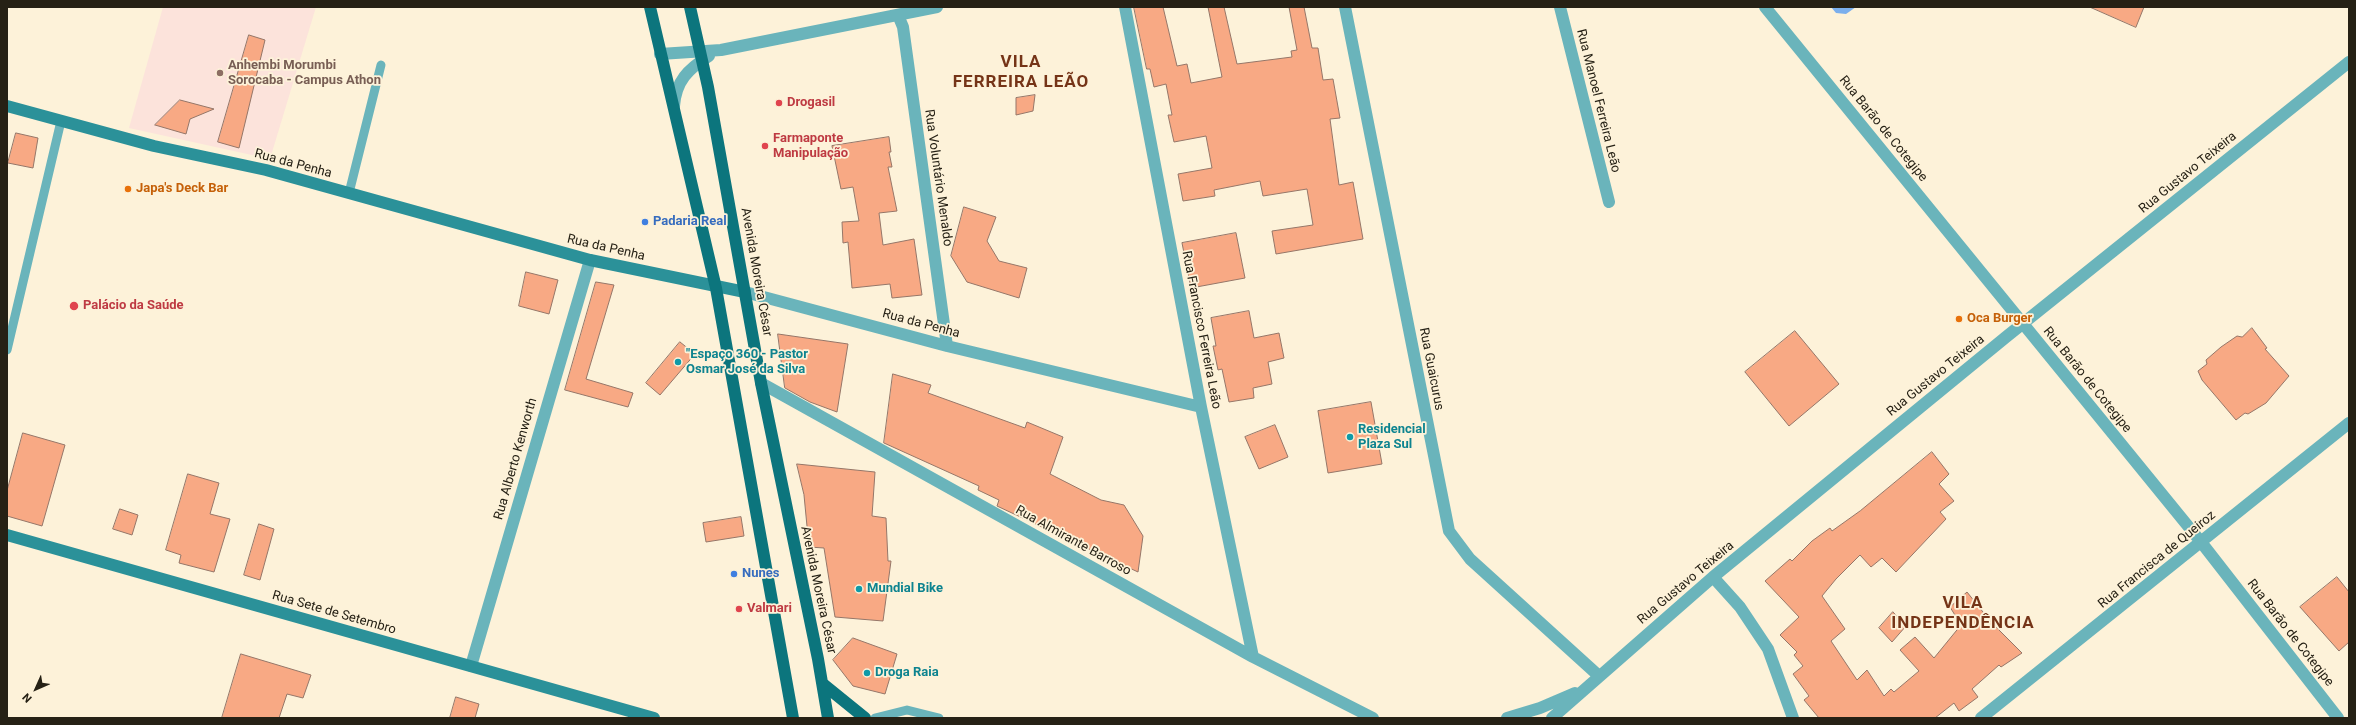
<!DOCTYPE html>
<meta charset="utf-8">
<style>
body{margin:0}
#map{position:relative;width:2356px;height:725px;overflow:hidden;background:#fdf2d9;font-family:Roboto,sans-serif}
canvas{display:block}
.frame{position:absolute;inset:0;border:8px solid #262115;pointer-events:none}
.north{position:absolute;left:16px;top:669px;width:40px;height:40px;-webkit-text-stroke:3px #fdf2d9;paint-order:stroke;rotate:225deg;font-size:11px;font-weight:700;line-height:16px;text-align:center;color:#262115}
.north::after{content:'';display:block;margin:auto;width:14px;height:18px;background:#262115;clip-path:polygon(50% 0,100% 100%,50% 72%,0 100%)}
</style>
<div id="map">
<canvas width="2356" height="725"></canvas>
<div class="frame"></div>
<div class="north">N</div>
</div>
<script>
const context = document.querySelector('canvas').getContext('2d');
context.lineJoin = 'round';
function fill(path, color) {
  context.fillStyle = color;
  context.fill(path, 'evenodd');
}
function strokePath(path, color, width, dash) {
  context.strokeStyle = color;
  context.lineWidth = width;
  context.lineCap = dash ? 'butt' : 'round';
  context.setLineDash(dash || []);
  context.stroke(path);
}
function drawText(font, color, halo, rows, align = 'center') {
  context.font = font + ' Roboto,sans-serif';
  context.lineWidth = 3.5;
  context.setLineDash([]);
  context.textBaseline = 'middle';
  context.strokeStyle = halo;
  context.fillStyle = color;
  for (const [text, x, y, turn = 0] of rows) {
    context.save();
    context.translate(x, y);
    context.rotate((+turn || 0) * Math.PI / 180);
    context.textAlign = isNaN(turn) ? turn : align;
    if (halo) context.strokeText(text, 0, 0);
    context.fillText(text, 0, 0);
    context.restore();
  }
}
const education = new Path2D(`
 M163,7H316L270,159L129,128Z`);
const water = new Path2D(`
 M1831,7H1856L1846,14L1836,13Z`);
const building = new Path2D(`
 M1134,7H1163L1177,66L1187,64L1191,83L1222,77L1208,7H1224L1237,64L1292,57L1291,51L1297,50L1289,7H1304L1312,48H1318L1323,80L1333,79L1340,118L1330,119L1339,185L1353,182L1363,239L1276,254L1272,231L1313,225L1307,189L1263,196L1260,181L1214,190L1215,196L1183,201L1178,174L1212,168L1206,136L1174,142L1168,115H1172L1166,84L1154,87L1150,69H1147Z
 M2090,7H2144L2136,27Z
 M249,35L265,40L239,148L218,142Z
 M1035,95L1033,111L1016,115V98Z
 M180,100L214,109L190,119L186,134L155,125Z
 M16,133L38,138L33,168L8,163Z
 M889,137L891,152H889L892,167H888L897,211L879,213L883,245L914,239L922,295L892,298L890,284L852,288L848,242L843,243L842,222L859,221L853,187L841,189L832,146Z
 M964,207L996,217L987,241L999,261L1027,268L1019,298L967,282L951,256Z
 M1236,233L1245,278L1191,288L1182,243Z
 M526,272L558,280L549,314L519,306Z
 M596,282L614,285L586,379L633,393L628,407L565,390Z
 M1249,311L1254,338L1279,333L1284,358L1268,362L1272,384L1253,388L1254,398L1229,402L1222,369L1218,370L1213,346H1216L1211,318Z
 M2252,328L2267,348L2265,349L2289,376L2266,403L2248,414L2245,413L2236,420L2202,380L2198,371L2207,364L2206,360L2221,347L2237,336L2242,337Z
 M1795,331L1839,384L1789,426L1745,372Z
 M778,334L848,344L837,412L810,402L785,388Z
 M680,342L695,354L660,395L646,383Z
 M893,374L931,385L928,393L1025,428L1027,422L1063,437L1050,474L1101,500L1124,505L1143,536L1138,572L997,506L999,500L978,490L979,486L884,443Z
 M1371,402L1382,464L1328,473L1318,411Z
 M1275,425L1288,457L1259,469L1245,437Z
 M23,433L65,445L42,526L7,516V491Z
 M1932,452L1949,474L1939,484L1954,501L1940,512L1946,519L1896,572L1882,558L1871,567L1860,555L1836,579L1822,596L1845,629L1831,641L1857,680L1867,670L1884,696L1891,689L1894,692L1919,671L1900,650L1915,637L1934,658L1961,625L1950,607L1967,592L1991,622L2022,653L2001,667L1999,665L1972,689L1978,697L1959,711L1954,703L1935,718H1819L1804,700L1809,696L1793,674L1803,666L1794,655L1797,652L1780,635L1799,617L1765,581L1790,559L1792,561L1812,541L1830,528L1832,531L1860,511Z
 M797,464L875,472L872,516L886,518L888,561H891L883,621L835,617L824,548L809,547L804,495Z
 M188,474L219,483L210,514L230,519L214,572L179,563L181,555L166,550Z
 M120,509L138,515L132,535L113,529Z
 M741,517L744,536L706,542L703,523Z
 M259,524L274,529L260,580L244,575Z
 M2337,577L2349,592V642L2339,651L2300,607Z
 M1893,612L1906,626L1892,642L1879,628Z
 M853,638L897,654L885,694L853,686L833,660Z
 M241,654L311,675L303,698L287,694L279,718H222Z
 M456,697L479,704L475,718H450Z`);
const lane = new Path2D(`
 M349,193L381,65
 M7,350L61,121
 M875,718L907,710L939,718`);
const street = new Path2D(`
 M1125,7L1201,407L1253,657
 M1345,7L1449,531L1470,559L1599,676
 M1560,7L1609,202
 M1765,7L2201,542L2338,718
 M898,15L903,27L947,346
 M660,54L721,50L937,7
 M674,106C676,81 688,69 709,56
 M745,292L947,346L1201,407
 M761,383L1253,657L1373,718
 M1713,577L1740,607L1768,649L1793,718
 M471,666L590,260
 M1507,718L1540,708L1575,693
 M1552,718L1713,577L2006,337L2349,62
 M1981,718L2349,423`);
const secondary = new Path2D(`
 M7,106L154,146L266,170L590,260L745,292
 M7,535L654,718`);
const primary = new Path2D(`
 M650,7L716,288L793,718
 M690,7L708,87L761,383L818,659L828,718
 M823,684L865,718`);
const markers = [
 [220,73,4,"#8d6e63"],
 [779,103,4,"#e0444e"],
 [765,146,4,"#e0444e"],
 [128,189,4,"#e8710a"],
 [645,222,4,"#3f7fe0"],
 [74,306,5,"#e0444e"],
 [1959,319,4,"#e8710a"],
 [678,362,4,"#0f9aa8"],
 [1350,437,4,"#0f9aa8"],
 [734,574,4,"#3f7fe0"],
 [859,589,4,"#0f9aa8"],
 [739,609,4,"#e0444e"],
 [867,673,4,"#0f9aa8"]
];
const educationNames = [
 ["Anhembi Morumbi",228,66],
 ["Sorocaba - Campus Athon",228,81]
];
const streetNames = [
 ["Rua Manoel Ferreira Leão",1598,101,76],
 ["Rua Barão de Cotegipe",1883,129,51],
 ["Rua da Penha",293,164,15],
 ["Rua Gustavo Teixeira",2188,173,-39],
 ["Rua Voluntário Menaldo",938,178,82],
 ["Rua da Penha",606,248,13],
 ["Avenida Moreira César",756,272,80],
 ["Rua da Penha",921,324,15],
 ["Rua Francisco Ferreira Leão",1201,330,79],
 ["Rua Guaicurus",1431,369,79],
 ["Rua Gustavo Teixeira",1936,376,-39],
 ["Rua Barão de Cotegipe",2087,380,51],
 ["Rua Alberto Kenworth",516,459,-74],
 ["Rua Almirante Barroso",1073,541,29],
 ["Rua Francisca de Queiroz",2157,560,-39],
 ["Rua Gustavo Teixeira",1686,583,-40],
 ["Avenida Moreira César",818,590,78],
 ["Rua Sete de Setembro",334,613,16],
 ["Rua Barão de Cotegipe",2290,633,52]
];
const healthNames = [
 ["Drogasil",787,103],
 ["Farmaponte",773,139],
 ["Manipulação",773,154],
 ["Palácio da Saúde",83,306],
 ["Valmari",747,609]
];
const foodNames = [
 ["Japa's Deck Bar",136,189],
 ["Oca Burger",1967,319]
];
const shopNames = [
 ["Padaria Real",653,222],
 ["Nunes",742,574]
];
const cultureNames = [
 ["\"Espaço 360 - Pastor",686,355],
 ["Osmar José da Silva",686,370],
 ["Residencial",1358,430],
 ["Plaza Sul",1358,445],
 ["Mundial Bike",867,589],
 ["Droga Raia",875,673]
];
const districtNames = [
 ["VILA",1021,63],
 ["FERREIRA LEÃO",1021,83],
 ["VILA",1963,604],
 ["INDEPENDÊNCIA",1963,624]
];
fill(education, '#fce3db');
fill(water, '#7bafed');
fill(building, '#f8a984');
strokePath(building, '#957668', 1);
strokePath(lane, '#6ab4bb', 9);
strokePath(street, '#6ab4bb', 12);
strokePath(secondary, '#2b9199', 12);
strokePath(primary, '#0c757d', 12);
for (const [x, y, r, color] of markers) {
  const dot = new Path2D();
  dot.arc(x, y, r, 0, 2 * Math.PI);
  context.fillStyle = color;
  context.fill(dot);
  strokePath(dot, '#fdf2d9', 1.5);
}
drawText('bold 13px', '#785e54', '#fdf2d9', educationNames, 'left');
drawText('13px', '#262115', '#fdf2d9', streetNames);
drawText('bold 13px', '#be3a42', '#fdf2d9', healthNames, 'left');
drawText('bold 13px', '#c56008', '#fdf2d9', foodNames, 'left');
drawText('bold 13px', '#366cbe', '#fdf2d9', shopNames, 'left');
drawText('bold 13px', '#0d838f', '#fdf2d9', cultureNames, 'left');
context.letterSpacing = '1px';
drawText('bold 17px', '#753417', '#fdf2d9', districtNames);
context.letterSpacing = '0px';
</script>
